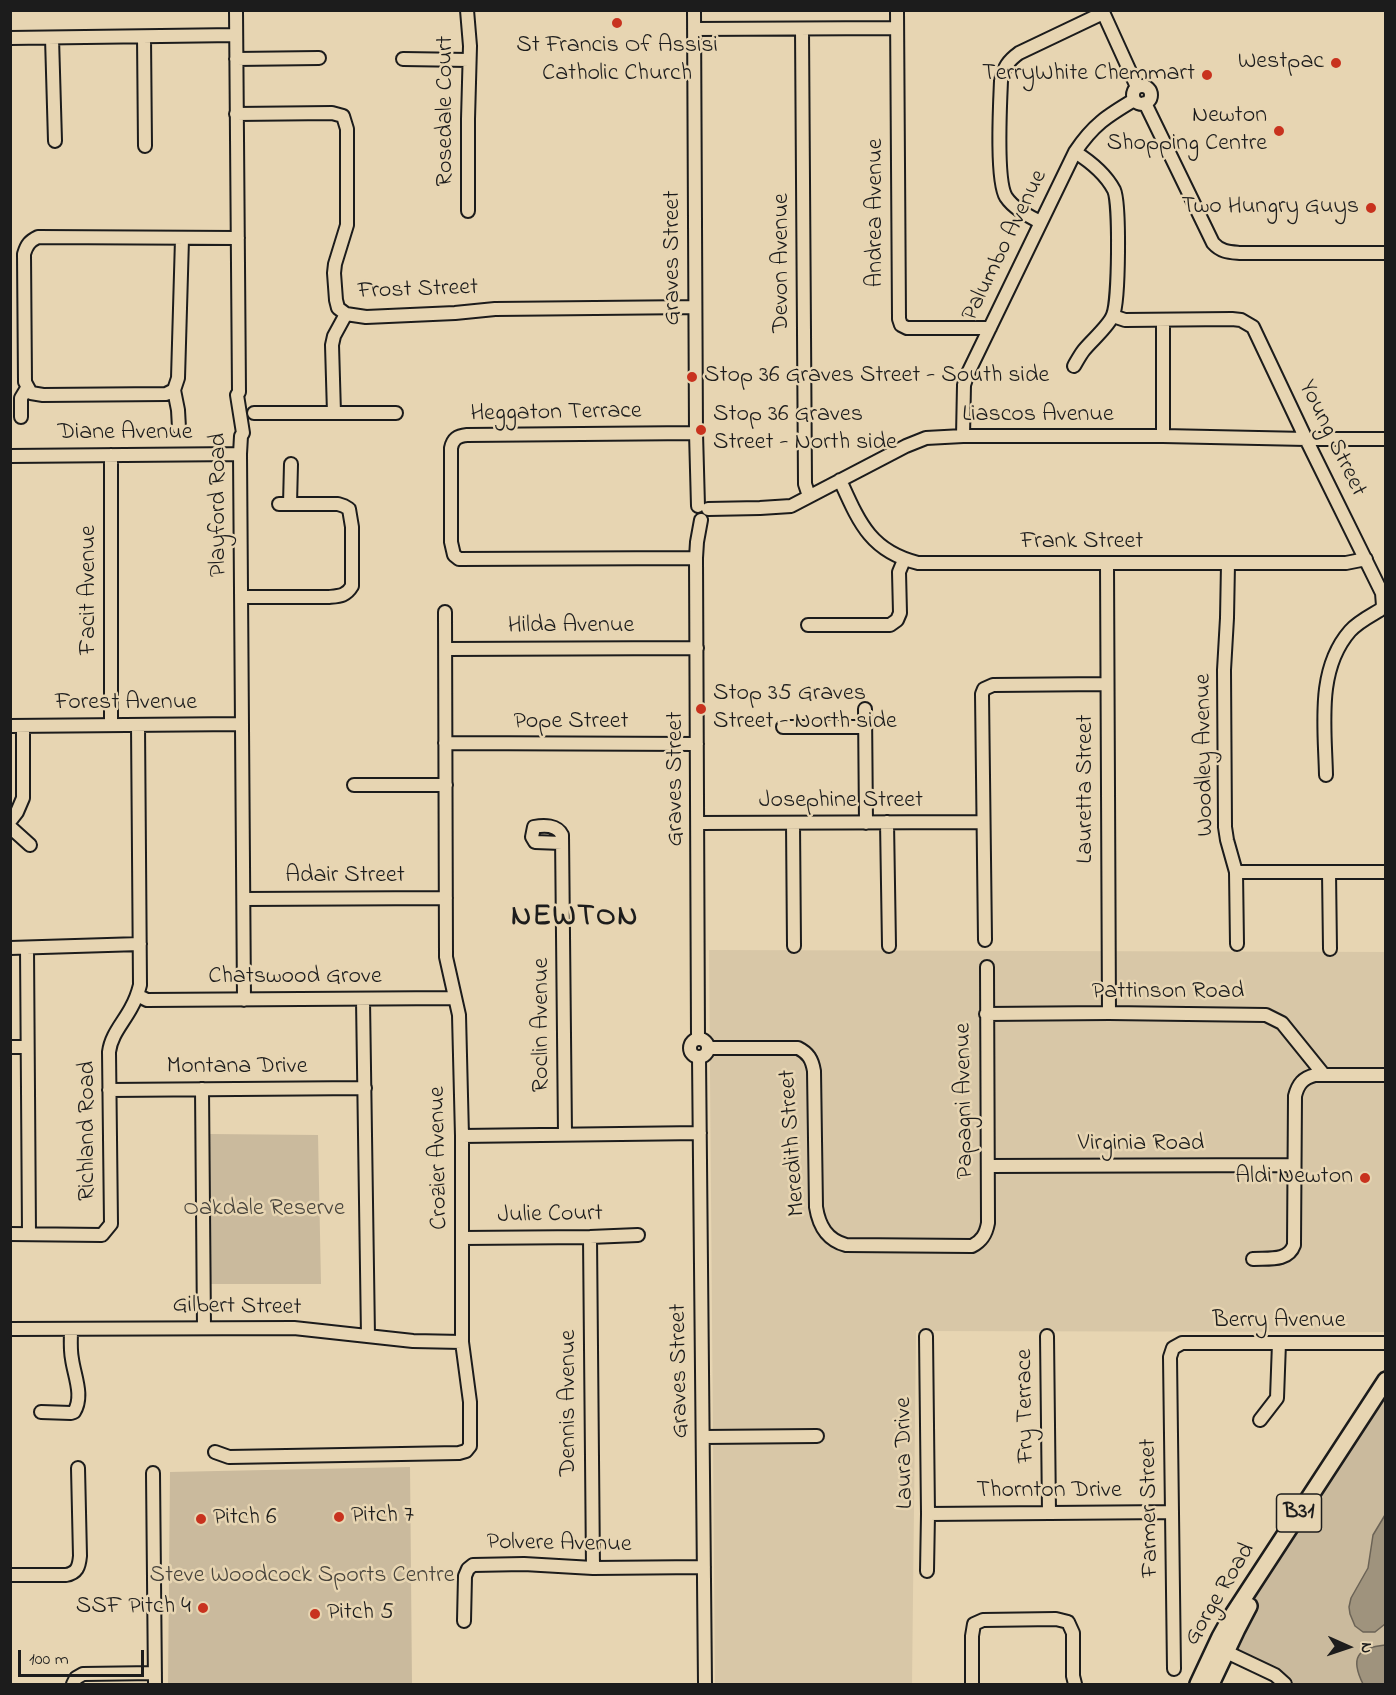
<!DOCTYPE html>
<style>
body{margin:0}
#map{position:relative;width:1396px;height:1695px;overflow:hidden;background:#e7d5b2;font-family:"Indie Flower",sans-serif}
canvas{display:block}
.frame{position:absolute;inset:0;border:12px solid #1c1c1c;pointer-events:none}
.north{position:absolute;left:1318px;top:1617px;width:60px;height:60px;-webkit-text-stroke:4px #e7d5b2;paint-order:stroke;rotate:93deg;font-size:16px;font-weight:700;line-height:24px;text-align:center;color:#1c1c1c}
.north::after{content:'';display:block;margin:auto;width:21px;height:27px;background:#1c1c1c;clip-path:polygon(50% 0,100% 100%,50% 72%,0 100%)}
.scale{position:absolute;left:18px;top:1650px;width:126px;height:27px;box-sizing:border-box;border:3px solid #1c1c1c;border-top:0;padding-left:8px;font-size:18px;line-height:21px;white-space:nowrap;color:#1c1c1c;-webkit-text-stroke:4px #e7d5b2;paint-order:stroke}
</style>
<div id="map">
<canvas width="1396" height="1695"></canvas>
<div class="frame"></div>
<div class="north">N</div>
<div class="scale">100 m</div>
</div>
<script>
const context = document.querySelector('canvas').getContext('2d');
context.lineJoin = 'round';
function fill(path, color) {
  context.fillStyle = color;
  context.fill(path, 'evenodd');
}
function strokePath(path, color, width, dash) {
  context.strokeStyle = color;
  context.lineWidth = width;
  context.lineCap = dash ? 'butt' : 'round';
  context.setLineDash(dash || []);
  context.stroke(path);
}
function drawText(font, color, halo, rows, align = 'center') {
  context.font = font + ' "Indie Flower",sans-serif';
  context.lineWidth = 5;
  context.setLineDash([]);
  context.textBaseline = 'middle';
  context.strokeStyle = halo;
  context.fillStyle = color;
  for (const [text, x, y, turn = 0] of rows) {
    context.save();
    context.translate(x, y);
    context.rotate((+turn || 0) * Math.PI / 180);
    context.textAlign = isNaN(turn) ? turn : align;
    if (halo) context.strokeText(text, 0, 0);
    context.fillText(text, 0, 0);
    context.restore();
  }
}
const built = new Path2D(`
 M709,950L1385,952V1332L916,1331L912,1684H715Z`);
const green = new Path2D(`
 M210,1134L318,1135L321,1284H209Z
 M1385,1396V1684H1285L1226,1651L1258,1590Z
 M410,1467L412,1684H168L170,1472Z`);
const water = new Path2D(`
 M1385,1515V1624L1375,1632H1363L1355,1626L1350,1614L1349,1607L1351,1598L1368,1568L1373,1535Z
 M1385,1645V1684H1363C1350,1658 1357,1648 1385,1645Z`);
const minor = new Path2D(`
 M236,10L239,392L237,395L243,433L241,436L240,454L244,1000
 M467,10L470,46L468,119V211
 M694,10L696,433L698,506
 M897,10L899,319L901,325L907,328H990
 M1102,10L1137,87
 M694,29L897,28
 M802,29L805,484L809,496
 M144,37L145,146
 M10,38L236,35
 M52,38L55,141
 M236,59L319,58
 M403,59L469,60
 M1133 95a9 9 0 1 1 18 0a9 9 0 1 1-18 0Z
 M1145,103L1213,243C1221,252 1229,252 1240,253H1386
 M236,114L332,113L343,116L347,129V225L335,264L334,273L336,300L338,308L346,314L366,317L455,313L495,309L695,307
 M1040,222C1029,216 1014,209 1006,197C996,181 1000,104 1001,81C1004,67 1008,61 1019,53L1103,13
 M182,239L178,378L174,390L166,394L43,395L31,393L25,382L24,254C27,244 30,241 38,237L238,238
 M346,314L334,336L332,345L334,413H396
 M1113,316L1125,320L1232,319L1241,320L1253,327L1306,439L1382,593L1383,606L1380,610C1370,616 1358,622 1350,631C1316,670 1325,727 1326,775
 M1163,320V436
 M1074,366C1077,361 1080,355 1084,350C1092,340 1109,326 1113,315C1119,301 1120,203 1114,190C1105,173 1091,162 1075,152
 M174,390L178,410L179,428
 M254,413H334
 M21,417V398L27,388
 M696,433L467,435C457,436 453,439 451,448V542L454,555L459,559L696,558
 M963,436L964,385L968,373L1075,152C1093,125 1107,116 1134,100
 M10,456L240,454
 M840,480C859,522 870,551 918,563H1346L1366,559
 M290,504L291,464
 M708,509L760,508L791,506L906,446L926,438L963,436H1163L1306,439H1386
 M1107,564L1109,1013
 M1228,564L1227,618L1224,670L1225,827L1227,840L1236,872L1237,944
 M241,597H329C340,596 346,596 352,586V527L349,509L344,506L338,504H279
 M808,625H890L897,620L900,613L899,572L904,560
 M446,649L697,648
 M865,709L866,823
 M111,725V455
 M10,726L242,724
 M783,727H865
 M445,743L697,744
 M354,785H446
 M10,821L17,812L23,798V726
 M887,822L889,946
 M698,823L983,822
 M793,823L794,946
 M10,827L30,845
 M562,843L535,842L532,837L534,827C544,825 557,825 562,835L565,1134
 M1236,872H1386
 M1329,872L1330,949
 M244,899L446,898
 M985,940L982,694L984,689L993,685L1107,684
 M10,948L140,944
 M27,948L29,1234
 M137,995L147,1000L455,998
 M363,1000L368,1336
 M986,1014L1109,1013L1266,1015L1282,1023L1324,1075
 M690 1048a9 9 0 1 1 18 0a9 9 0 1 1-18 0Z
 M698,1039L696,558L697,542L701,520
 M10,1047H26
 M708,1048H798C808,1053 812,1059 814,1071L816,1207C819,1226 827,1240 846,1245L972,1246C982,1241 986,1234 988,1223L987,967
 M699,1057L705,1684
 M202,1089L204,1328
 M109,1090L365,1088
 M462,1136L700,1133
 M988,1166L1294,1165
 M10,1234L102,1235L111,1224L109,1052C111,1035 123,1023 131,1008C135,1001 138,993 140,985L138,725
 M590,1237L593,1568
 M462,1238L590,1237L638,1235
 M1253,1259C1268,1258 1288,1262 1294,1245L1295,1096C1298,1084 1303,1078 1315,1075H1386
 M10,1329L294,1328L413,1341L462,1342
 M926,1336L928,1514L927,1571
 M1047,1336L1049,1513
 M41,1412L71,1413L74,1412C84,1396 74,1375 72,1359C70,1349 71,1339 71,1329
 M1260,1420L1277,1398L1279,1343
 M703,1437L817,1436
 M215,1452L229,1457L459,1453L466,1451L470,1446V1402L462,1342V1136L459,1015L446,957L445,612
 M153,1473L155,1684
 M928,1514L1171,1512
 M10,1575H66C77,1573 79,1567 80,1556L78,1468
 M464,1621L465,1576L468,1569L473,1565L524,1564L593,1568L704,1567
 M1218,1648L1275,1675L1285,1684
 M1174,1669L1170,1357L1173,1348L1182,1343H1386
 M73,1684L76,1678L83,1674L155,1673
 M972,1684V1636L974,1624L983,1620L1056,1619L1068,1622L1073,1633V1676L1075,1684`);
const major = new Path2D(`
 M1198,1684L1220,1637L1230,1619L1386,1380
 M1211,1684L1237,1629L1249,1606`);
const markers = [
 [617,23,6,"#c8321e"],
 [1336,63,6,"#c8321e"],
 [1207,75,6,"#c8321e"],
 [1279,131,6,"#c8321e"],
 [1371,208,6,"#c8321e"],
 [692,377,6,"#c8321e"],
 [701,430,6,"#c8321e"],
 [701,709,6,"#c8321e"],
 [1365,1178,6,"#c8321e"],
 [339,1517,6,"#c8321e"],
 [201,1519,6,"#c8321e"],
 [203,1608,6,"#c8321e"],
 [315,1614,6,"#c8321e"]
];
const shields = [
 [1299,1513,45]
];
const shieldNames = [
 ["B31",1299,1513]
];
const poiNames = [
 ["St Francis Of Assisi",617,47,"center"],
 ["Catholic Church",617,75,"center"],
 ["Westpac",1324,63],
 ["TerryWhite Chemmart",1195,75],
 ["Newton",1267,117],
 ["Shopping Centre",1267,145],
 ["Two Hungry Guys",1359,208],
 ["Stop 36 Graves Street - South side",704,377,"left"],
 ["Stop 36 Graves",713,416,"left"],
 ["Street - North side",713,444,"left"],
 ["Stop 35 Graves",713,695,"left"],
 ["Street - North side",713,723,"left"],
 ["Aldi Newton",1353,1178],
 ["Pitch 7",351,1517,"left"],
 ["Pitch 6",213,1519,"left"],
 ["SSF Pitch 4",191,1608],
 ["Pitch 5",327,1614,"left"]
];
const streetNames = [
 ["Rosedale Court",447,111,-90],
 ["Andrea Avenue",877,213,-90],
 ["Palumbo Avenue",1006,246,-64],
 ["Graves Street",674,258,-90],
 ["Devon Avenue",783,263,-90],
 ["Frost Street",418,291,-2],
 ["Heggaton Terrace",556,414,-1],
 ["Liascos Avenue",1038,416],
 ["Diane Avenue",125,434],
 ["Young Street",1331,439,64],
 ["Playford Road",220,505,-90],
 ["Frank Street",1082,543],
 ["Facit Avenue",90,590,-90],
 ["Hilda Avenue",571,627],
 ["Forest Avenue",126,704],
 ["Pope Street",571,723],
 ["Woodley Avenue",1206,755,-91],
 ["Graves Street",677,779,-90],
 ["Lauretta Street",1087,789,-90],
 ["Josephine Street",841,802],
 ["Adair Street",345,877],
 ["Chatswood Grove",295,978],
 ["Pattinson Road",1168,993],
 ["Roclin Avenue",543,1025,-90],
 ["Montana Drive",237,1068],
 ["Papagni Avenue",966,1101,-91],
 ["Richland Road",89,1131,-90],
 ["Meredith Street",794,1143,-94],
 ["Virginia Road",1141,1145],
 ["Crozier Avenue",440,1158,-91],
 ["Julie Court",550,1216,-1],
 ["Gilbert Street",237,1308,1],
 ["Berry Avenue",1279,1322],
 ["Graves Street",681,1371,-91],
 ["Dennis Avenue",570,1403,-90],
 ["Fry Terrace",1027,1406,-91],
 ["Laura Drive",906,1453,-91],
 ["Thornton Drive",1049,1492],
 ["Farmer Street",1151,1508,-91],
 ["Polvere Avenue",559,1545,1],
 ["Gorge Road",1221,1595,-59]
];
const parkNames = [
 ["Oakdale Reserve",264,1210],
 ["Steve Woodcock Sports Centre",302,1577]
];
const districtNames = [
 ["NEWTON",575,919]
];
fill(built, '#d8c7a7');
fill(green, '#caba9d');
fill(water, '#9f937d');
strokePath(water, '#6b6356', 1.5);
strokePath(minor, '#1c1c1c', 16);
strokePath(major, '#1c1c1c', 20);
strokePath(minor, '#e7d5b2', 12);
strokePath(major, '#e7d5b2', 15);
for (const [x, y, r, color] of markers) {
  const dot = new Path2D();
  dot.arc(x, y, r, 0, 2 * Math.PI);
  context.fillStyle = color;
  context.fill(dot);
  strokePath(dot, '#e7d5b2', 2);
}
for (const [x, y, w] of shields) {
  const box = new Path2D();
  box.roundRect(x - w / 2, y - 19, w, 38, 4.5);
  context.fillStyle = '#e7d5b2';
  context.fill(box);
  strokePath(box, '#1c1c1c', 1.5);
}
drawText('bold 22px', '#1c1c1c', null, shieldNames);
drawText('24px', '#1c1c1c', '#e7d5b2', poiNames, 'right');
drawText('24px', '#1c1c1c', '#e7d5b2', streetNames);
drawText('24px', '#48443c', '#e7d5b2', parkNames);
context.letterSpacing = '1.5px';
drawText('bold 30px', '#1c1c1c', '#e7d5b2', districtNames);
context.letterSpacing = '0px';
</script>
